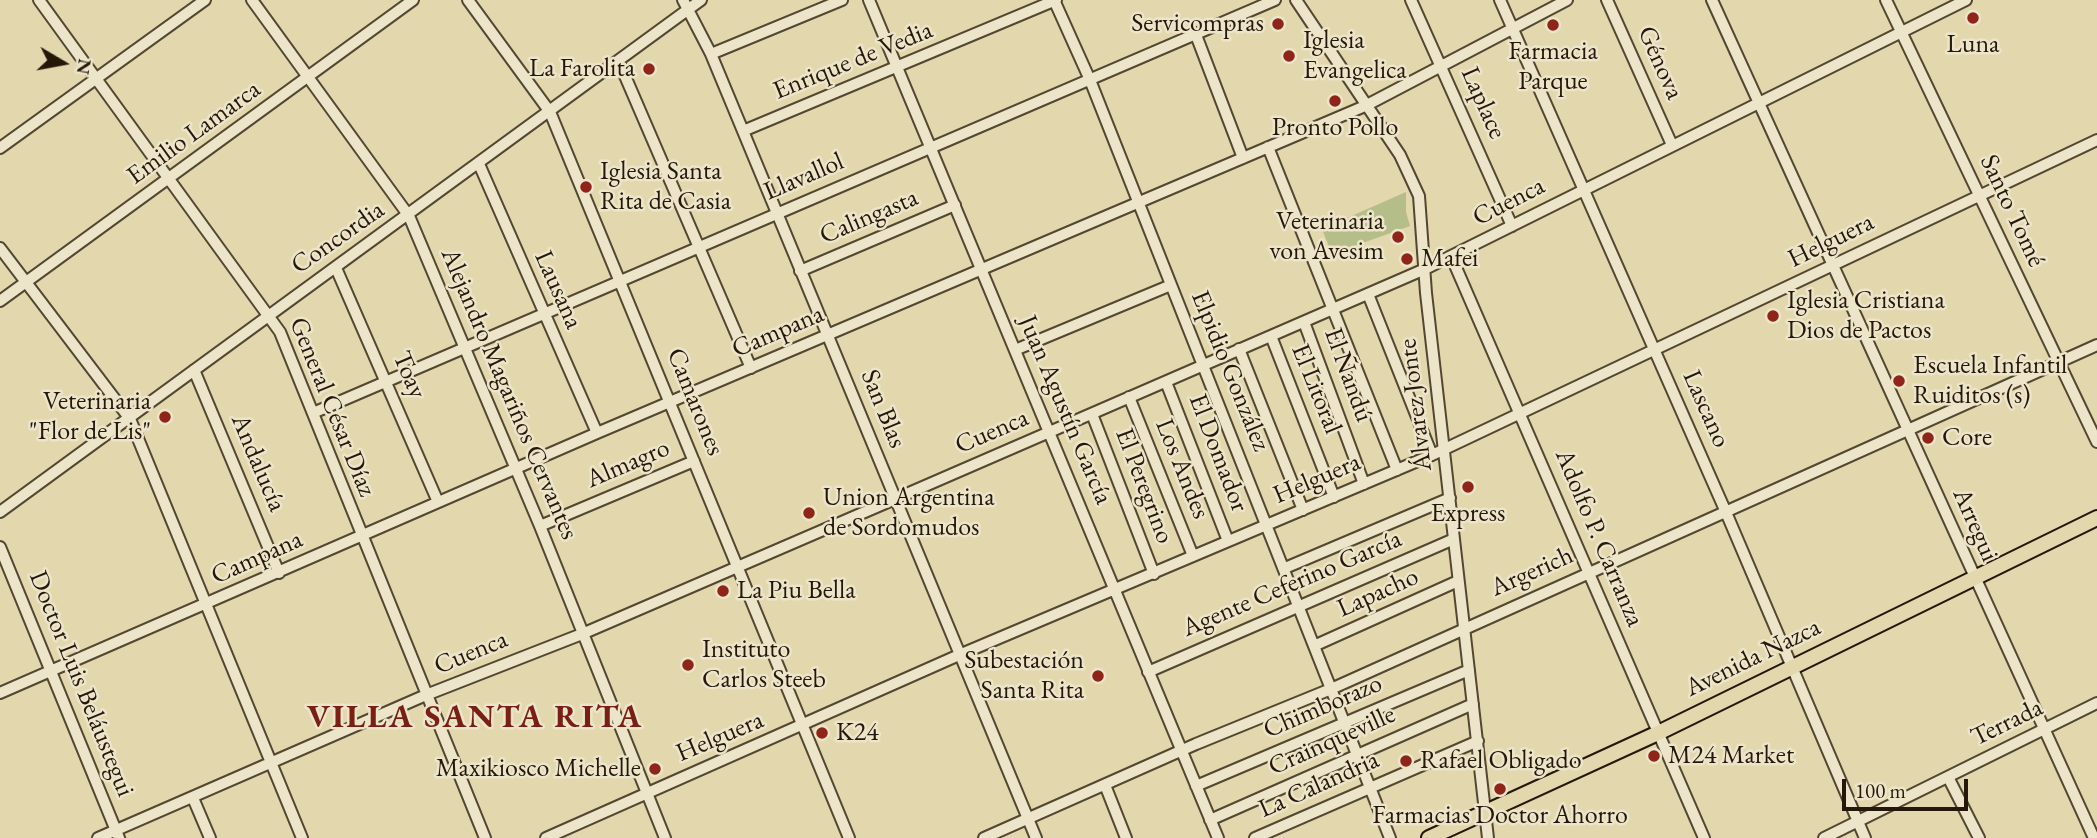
<!DOCTYPE html>
<meta charset="utf-8">
<style>
body{margin:0}
#map{position:relative;width:2097px;height:838px;overflow:hidden;background:#e2d7ad;font-family:"EB Garamond",serif}
canvas{display:block}
.north{position:absolute;left:28px;top:28px;width:70px;height:70px;-webkit-text-stroke:5px #ece5ca;paint-order:stroke;rotate:100deg;font-size:19px;font-weight:700;line-height:28px;text-align:center;color:#251709}
.north::after{content:'';display:block;margin:auto;width:24px;height:32px;background:#251709;clip-path:polygon(50% 0,100% 100%,50% 72%,0 100%)}
.scale{position:absolute;left:1842px;top:779px;width:126px;height:32px;box-sizing:border-box;border:4px solid #251709;border-top:0;padding-left:9px;font-size:21px;line-height:24px;white-space:nowrap;color:#251709;-webkit-text-stroke:5px #ece5ca;paint-order:stroke}
</style>
<div id="map">
<canvas width="2097" height="838"></canvas>
<div class="north">N</div>
<div class="scale">100 m</div>
</div>
<script>
const context = document.querySelector('canvas').getContext('2d');
context.lineJoin = 'round';
function fill(path, color) {
  context.fillStyle = color;
  context.fill(path, 'evenodd');
}
function strokePath(path, color, width, dash) {
  context.strokeStyle = color;
  context.lineWidth = width;
  context.lineCap = dash ? 'butt' : 'round';
  context.setLineDash(dash || []);
  context.stroke(path);
}
function drawText(font, color, halo, rows, align = 'center') {
  context.font = font + ' "EB Garamond",serif';
  context.lineWidth = 5;
  context.setLineDash([]);
  context.textBaseline = 'middle';
  context.strokeStyle = halo;
  context.fillStyle = color;
  for (const [text, x, y, turn = 0] of rows) {
    context.save();
    context.translate(x, y);
    context.rotate((+turn || 0) * Math.PI / 180);
    context.textAlign = isNaN(turn) ? turn : align;
    if (halo) context.strokeText(text, 0, 0);
    context.fillText(text, 0, 0);
    context.restore();
  }
}
const green = new Path2D(`
 M1406,192V212L1410,226L1332,254L1322,229Z`);
const minor = new Path2D(`
 M39,0L280,332L485,838
 M252,0L409,216L540,526L665,838
 M468,0L550,112L849,838
 M683,0L711,54L743,131L1036,838
 M869,0L1218,838
 M1054,0L1090,80L1390,838
 M1296,0L1400,155L1419,196L1426,293L1488,838
 M1411,0L1512,226
 M1500,0L1725,510L1865,838
 M1607,0L1672,145
 M1712,0L2094,838
 M1886,0L2097,442
 M1196,35L1243,158
 M711,54L842,0
 M619,62L751,368
 M743,131L1056,0
 M1268,147L1397,470
 M0,148L205,0
 M479,164L597,433
 M0,248L130,419L302,838
 M1451,256L1704,838
 M336,268L438,502
 M800,271L955,205
 M1368,294L1432,455
 M0,301L413,0
 M1304,322L1364,484
 M1271,336L1334,497
 M1239,349L1303,510
 M1015,350L1171,285
 M194,370L279,573
 M1166,382L1228,541
 M1129,397L1193,556
 M313,413L1275,0
 M1092,414L1154,574
 M0,512L701,0
 M540,526L694,461
 M0,547L119,838
 M1285,568L1450,498
 M1316,645L1458,581
 M1148,672L1454,539
 M0,693L597,433L1365,106L1567,0
 M1948,777L1979,838
 M1105,785L1126,838
 M1196,786L1469,670
 M193,798L210,838
 M1210,820L1473,704
 M98,838L426,695L582,634L895,499L1425,269L1966,0
 M546,838L959,655L1432,455L2097,140
 M984,838L1196,744L1331,689L2097,345
 M1255,838L1478,741
 M1824,838L2097,703`);
const major = new Path2D(`
 M1429,838L1658,733L2097,518`);
const markers = [
 [1973,18,7,"#8f2418"],
 [1278,24,7,"#8f2418"],
 [1553,25,7,"#8f2418"],
 [1289,56,7,"#8f2418"],
 [649,69,7,"#8f2418"],
 [1335,101,7,"#8f2418"],
 [586,187,7,"#8f2418"],
 [1398,237,7,"#8f2418"],
 [1407,259,7,"#8f2418"],
 [1773,316,7,"#8f2418"],
 [1899,381,7,"#8f2418"],
 [165,417,7,"#8f2418"],
 [1928,438,7,"#8f2418"],
 [1468,487,7,"#8f2418"],
 [809,513,7,"#8f2418"],
 [723,591,7,"#8f2418"],
 [688,665,7,"#8f2418"],
 [1098,676,7,"#8f2418"],
 [822,733,7,"#8f2418"],
 [1654,756,7,"#8f2418"],
 [1406,761,7,"#8f2418"],
 [655,769,7,"#8f2418"],
 [1500,789,7,"#8f2418"]
];
const poiNames = [
 ["Servicompras",1264,24,"right"],
 ["Iglesia",1303,41],
 ["Evangelica",1303,71],
 ["Luna",1973,45,"center"],
 ["Farmacia",1553,52,"center"],
 ["Parque",1553,82,"center"],
 ["La Farolita",635,69,"right"],
 ["Pronto Pollo",1335,128,"center"],
 ["Iglesia Santa",600,172],
 ["Rita de Casia",600,202],
 ["Veterinaria",1384,222,"right"],
 ["von Avesim",1384,252,"right"],
 ["Mafei",1421,259],
 ["Iglesia Cristiana",1787,301],
 ["Dios de Pactos",1787,331],
 ["Escuela Infantil",1913,366],
 ["Ruiditos (s)",1913,396],
 ["Veterinaria",151,402,"right"],
 ["\"Flor de Lis\"",151,432,"right"],
 ["Core",1942,438],
 ["Union Argentina",823,498],
 ["de Sordomudos",823,528],
 ["Express",1468,514,"center"],
 ["La Piu Bella",737,591],
 ["Instituto",702,650],
 ["Carlos Steeb",702,680],
 ["Subestación",1084,661,"right"],
 ["Santa Rita",1084,691,"right"],
 ["K24",836,733],
 ["M24 Market",1668,756],
 ["Rafael Obligado",1420,761],
 ["Maxikiosco Michelle",641,769,"right"],
 ["Farmacias Doctor Ahorro",1500,816,"center"]
];
const streetNames = [
 ["Enrique de Vedia",853,61,-22],
 ["Génova",1660,63,66],
 ["Laplace",1483,103,66],
 ["Emilio Lamarca",194,133,-36],
 ["Llavallol",804,177,-23],
 ["Cuenca",1509,202,-27],
 ["Santo Tomé",2012,211,65],
 ["Calingasta",869,217,-23],
 ["Concordia",338,238,-35],
 ["Helguera",1831,241,-26],
 ["Lausana",558,290,66],
 ["Campana",778,332,-23],
 ["Elpidio González",1230,371,68],
 ["Toay",409,375,67],
 ["El Ñandú",1348,375,70],
 ["El Litoral",1316,389,68],
 ["Alejandro Magariños Cervantes",509,394,67],
 ["Camarones",695,402,68],
 ["Álvarez Jonte",1416,405,-97],
 ["General César Díaz",332,407,68],
 ["San Blas",883,409,68],
 ["Lascano",1706,409,66],
 ["Juan Agustín García",1065,410,67],
 ["Cuenca",992,432,-23],
 ["El Domador",1218,453,69],
 ["Andalucía",258,463,67],
 ["Almagro",628,464,-23],
 ["Los Andes",1182,469,68],
 ["Helguera",1317,479,-23],
 ["El Peregrino",1144,486,69],
 ["Arregui",1975,525,66],
 ["Adolfo P. Carranza",1599,538,67],
 ["Campana",257,558,-24],
 ["Argerich",1532,572,-24],
 ["Agente Ceferino García",1292,584,-23],
 ["Lapacho",1378,593,-24],
 ["Cuenca",471,653,-22],
 ["Avenida Nazca",1753,658,-26],
 ["Doctor Luis Beláustegui",81,684,68],
 ["Chimborazo",1323,707,-23],
 ["Terrada",2007,723,-26],
 ["Helguera",720,737,-23],
 ["Crainqueville",1332,741,-24],
 ["La Calandria",1319,785,-24]
];
const districtNames = [
 ["VILLA SANTA RITA",475,718]
];
fill(green, '#b5be88');
strokePath(minor, '#544732', 14);
strokePath(major, '#251709', 18);
strokePath(minor, '#ece5ca', 10);
strokePath(major, '#e2d7ad', 14);
for (const [x, y, r, color] of markers) {
  const dot = new Path2D();
  dot.arc(x, y, r, 0, 2 * Math.PI);
  context.fillStyle = color;
  context.fill(dot);
  strokePath(dot, '#ece5ca', 2.5);
}
drawText('26px', '#251709', '#ece5ca', poiNames, 'left');
drawText('26px', '#251709', '#ece5ca', streetNames);
context.letterSpacing = '2px';
drawText('bold 33px', '#7a1f14', '#ece5ca', districtNames);
context.letterSpacing = '0px';
</script>
